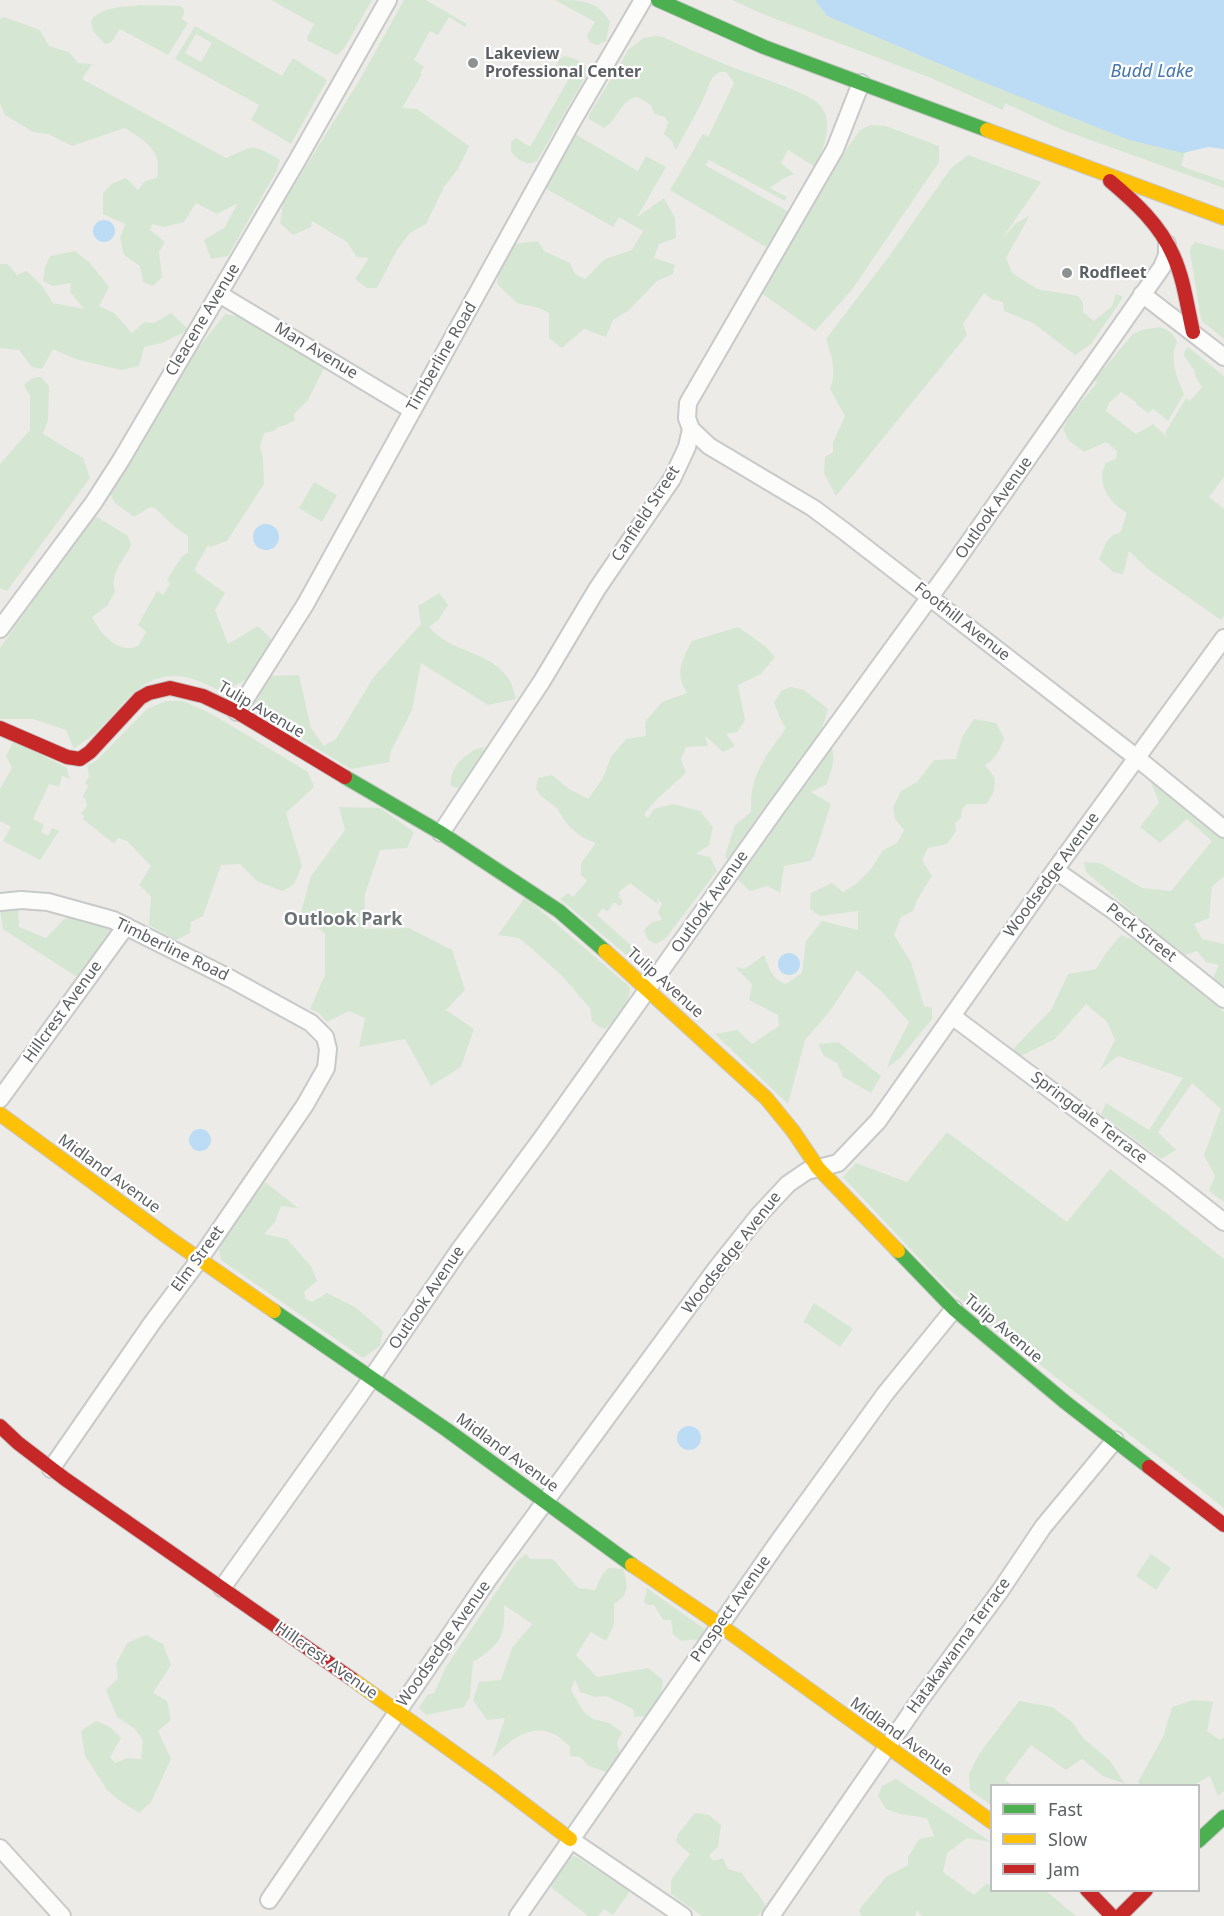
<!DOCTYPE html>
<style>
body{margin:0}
#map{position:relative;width:1224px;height:1916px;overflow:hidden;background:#ecebe7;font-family:"Noto Sans",sans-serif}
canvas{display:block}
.legend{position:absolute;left:990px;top:1784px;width:210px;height:108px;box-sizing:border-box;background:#fff;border:2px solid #bebfc1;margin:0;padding:8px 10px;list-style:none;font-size:18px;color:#5c6064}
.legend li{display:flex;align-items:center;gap:12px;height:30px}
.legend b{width:30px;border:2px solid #bebfc1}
</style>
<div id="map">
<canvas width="1224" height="1916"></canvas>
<ul class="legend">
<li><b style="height:8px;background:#4caf50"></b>Fast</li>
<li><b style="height:8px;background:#ffc107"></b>Slow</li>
<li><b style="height:8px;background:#c62828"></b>Jam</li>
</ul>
</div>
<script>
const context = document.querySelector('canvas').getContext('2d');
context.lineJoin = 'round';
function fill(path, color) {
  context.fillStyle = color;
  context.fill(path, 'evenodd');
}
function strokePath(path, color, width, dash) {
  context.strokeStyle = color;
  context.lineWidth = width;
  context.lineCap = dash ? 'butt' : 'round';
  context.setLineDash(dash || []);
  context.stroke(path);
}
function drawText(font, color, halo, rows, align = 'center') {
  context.font = font + ' "Noto Sans",sans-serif';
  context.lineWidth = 4.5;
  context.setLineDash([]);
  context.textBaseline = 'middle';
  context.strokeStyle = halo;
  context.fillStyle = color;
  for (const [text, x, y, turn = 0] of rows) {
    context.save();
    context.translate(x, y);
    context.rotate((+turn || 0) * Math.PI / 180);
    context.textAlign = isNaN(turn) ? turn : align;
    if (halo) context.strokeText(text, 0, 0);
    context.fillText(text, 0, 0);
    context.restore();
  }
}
const green = new Path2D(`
 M271,0H372L345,47L337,55L308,41L307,38L314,24Z
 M404,0H426L467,24L465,27L449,17L438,35L430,31L414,60L424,67L420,73L422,74L402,108L417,109L469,146L458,169L444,187L426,224L410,233L397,250L377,288H367L355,279L369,258L357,257L347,242L312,221L311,227L293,235L280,223L283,203L359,81Z
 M555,0C581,0 598,0 610,22L606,41L597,45L589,42L587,35L595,22Z
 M732,0H815L827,16L1161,148L1185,152L1181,166L1224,181V188L1060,129L1005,103L1003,110L931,78L765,15Z
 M141,5L180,6C186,9 184,13 182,19L188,23L168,55L120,29C115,35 114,44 105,44L93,31L91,21C100,6 125,7 141,5Z
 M4,17L40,30L49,46L69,52L78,63L92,64L82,79L226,158C255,145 252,143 280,160L277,170L228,256L211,259L204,240L224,228L238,203L217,214L196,203L184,222L164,227L152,224L150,230L165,242L159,252L162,277L153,286L143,282L140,266L124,255L120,238L125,224L103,214V193L113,183L126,178L138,190L145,181L157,178C163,150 145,141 125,128L72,146L48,134L33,132L5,115L0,103V19Z
 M195,26L282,76L293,58L327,80L291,144L251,120L259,105L175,59ZM196,34L212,43L201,62L185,53Z
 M656,36L663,37C684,47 705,56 727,65C746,73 809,92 820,105C835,123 823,149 815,167L788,150L781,163L794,174L782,179L770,188L787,197L785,201L709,160L705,165L789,212L766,247L670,190L703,134L708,137L734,83L726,72H719L712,78L702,102L676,150L672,141L664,134L668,122L665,117L654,114L651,105L638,97C621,98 618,120 604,128L589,119V115L629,49L644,38Z
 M565,56L578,60L587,68V74L537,161C527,167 518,160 511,152V142L516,138L530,147L571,75L556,66L559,59Z
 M871,125L886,126L939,146V162L851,291L815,331L761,293L828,176L860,130Z
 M575,134L638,171L646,156L666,167L637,217L664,198L675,218L676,238L659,244L654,258L675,265L673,274L657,281L629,310L613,320L606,337L584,329L562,348L549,338V313L539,308L517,303L497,284L498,275L514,244L538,241L544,251L570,263L575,274L585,279L605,259L632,250L643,231L619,217L613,227L545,188Z
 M968,155L1041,182L1002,239L1015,224L1030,215L1006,258L1012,273L1037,289L1078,296L1083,303V312L1094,321L1112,306L1116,294L1122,296V299L1091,344L1075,355L1033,323L1004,311L1003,302L991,299L984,293L963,324L967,335L836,496L824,473L825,457L833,452V442L845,416L830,389C837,372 832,357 826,339L890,255L951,168Z
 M1195,242L1224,250V339L1202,321L1200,314L1190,251L1191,246Z
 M75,251L90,263L109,287L99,306L114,313L132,333L144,322L154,323L171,313L189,330L162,343L144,347L139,366L121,370L75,359L53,349L42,369L32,367L19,350L0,348V264H8L17,275L27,271L43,287L53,303L84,309L70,292L71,283L53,286L43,281L45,267L50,256Z
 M225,314L241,317L325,366L308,400L294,414L295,420L283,426H279L274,431L264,433L260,447L263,459L264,484L227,541L210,547L208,545L195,568L196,572L225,593L215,610L228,644L258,626L273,641L252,676L223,692C209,686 192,676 176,676C136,675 119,713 93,735C87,740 80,744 74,749L66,730L33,719H0V648L94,515L128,536L131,546C123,560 110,574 115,591L107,606L92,617C100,633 118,655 138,646L146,632L138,625L157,591L163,595L170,584L167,580L182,556L188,553V536L175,527L155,508L150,507L134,517L115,503L110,494C136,452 158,408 185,366C197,348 212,331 225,314Z
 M1160,327C1168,330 1174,333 1177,342C1169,359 1177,378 1184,394L1168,421L1153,409L1148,413L1136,404V402L1121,392L1109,403L1106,411L1136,434L1153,424L1168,438L1165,433L1186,398L1190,401L1202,387L1195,376V371L1184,356L1185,350L1188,347L1224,376V477L1209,497L1224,509V616L1221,620L1149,570L1129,551L1123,574L1113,572L1099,559C1105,547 1106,535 1120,533L1127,513C1109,503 1095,482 1106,463L1116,459L1117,451L1106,442L1084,452L1068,440L1063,428L1073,411L1097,383L1094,380L1133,334L1142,330Z
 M41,377L49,386L48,420L43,434L83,458L90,478L7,591L0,588V464L30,430V396L24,385L33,378Z
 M314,482L337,495L322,522L299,508Z
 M439,593L448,605L439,619L429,627C450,653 493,651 510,681C513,686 514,694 516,699L488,705L421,663L412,710L391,751L389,762L351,769L251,709L271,676L299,675L311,728L324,746L336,739L373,678L421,624L418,606Z
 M738,627L765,646L775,657L761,674L738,685L745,720L737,732L726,734L735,746L723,752L705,736L708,746L686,747L681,759L686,773L656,800L644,814L648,818L654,809L673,804L700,811L713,827L709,845L696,854L710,857L717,871L665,939L656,944L648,940L644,930L652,922L662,920L658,912L662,904L657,899L659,905L630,883L618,893L620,895L618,897L623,901L620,906L614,902L607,912L603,908L597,915L653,965L643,969L560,899L568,893L573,897L587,881L581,875V863L596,843C584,839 573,832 565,821C561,816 558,808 553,805C546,799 541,798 536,789L538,778L552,775L569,789L588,799L603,778L611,757L626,739L646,736L645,722L662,702L687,693C674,672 682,661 692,641Z
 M791,687L804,690L828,709L820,735C841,751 833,763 827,784L811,792L831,804L814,856L810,861L784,866L780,893L768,886L750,891L735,877L725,856L735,825L751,812C749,775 766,756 786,728L781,720L774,703L781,691Z
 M166,701H183L212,714L308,772L314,787L286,813L302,866L294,884L283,891L258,882L240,864L221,865L203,916L191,922L190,933L176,940L149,925L151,896L139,885L151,866L127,841L118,838L114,844L83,819L84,816L81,813L87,806L85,797L82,798L88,786L85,783L89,776L87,765L96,761L147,709Z
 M974,719L996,723L1004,738C1000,750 996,759 985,765L995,778L994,791L987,804H967L962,809L961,818L955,823L956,831L947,844L928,848L922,860L932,876L917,900L913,911L901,917L894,935L911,962L924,1006L932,1008V1019L900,1058L887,1068C892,1051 902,1038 909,1022L882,992L857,970L830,1011L805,1040L788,1104L715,1034L737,1030L752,1044L779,1026L778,1015L749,1000L752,984L735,967L745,969L764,955C769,967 772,980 786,984L802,973L806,941L822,921L858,930V911L820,916L810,909L811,893L832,883L843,892L856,884L871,869L882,851L897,843L904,830L895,819L893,807L901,791L917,782L934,760L956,759L962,737Z
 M14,740L67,768L68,775L71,779L62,776L59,787L49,784L33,819L44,825L41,832L48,836L52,828L59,831L40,860L3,841L11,827L0,821V789L12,768L6,756Z
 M483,747L484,752L462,786L458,788L451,786C448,768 467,751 483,747Z
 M1149,778L1224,837V876L1212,887L1209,918L1194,924L1202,939L1224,944V989L1212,980L1219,965L1206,962L1197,951L1183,956L1086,872L1084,862L1100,863L1142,888L1171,891L1212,841L1187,819L1160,843L1140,827L1159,802Z
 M339,807L380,808L414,832L407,848L380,850L365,894L364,929L409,928L452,950L465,990L446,1010L474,1029L461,1067L431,1086L405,1039L359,1047L365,1018L349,1011L327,1022L319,1013L310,1009L325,975V934L301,912L311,876L345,830Z
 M525,897L630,987C631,1002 616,1019 605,1029L599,1027L592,1021L590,1008L562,976L530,947L519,938L498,935Z
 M18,906L19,927L46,938L63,920L74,914L112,930L77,977L3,929L0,910Z
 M1121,935L1144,944L1224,1012V1202L1209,1191L1215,1176L1204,1155L1221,1109L1192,1083L1158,1132L1176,1150L1161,1159L1101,1114L1106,1103L1149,1130L1183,1078L1118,1056L1100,1070L1115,1040L1107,1022L1086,1004L1055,1039L1021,1056L1012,1050L1051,1010L1068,974L1096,969L1106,953Z
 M838,1042L881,1076L871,1093L843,1077L837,1063L824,1056L818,1044Z
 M947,1132L1067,1222L1110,1169L1224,1259V1508L998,1332L945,1286L843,1177L856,1163L907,1182Z
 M265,1182L298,1208L281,1206L275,1222L264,1234L287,1239L311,1266L317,1281L304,1292L306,1299L312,1302L327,1293L355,1307L383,1331L380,1346L363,1358L221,1260L219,1248L226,1235Z
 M814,1303L853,1329L840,1347L806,1323H803Z
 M526,1554L530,1559H553L578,1588L595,1590L602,1575L608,1568L623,1569C628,1586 630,1594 614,1604V1625L606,1641L591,1632L576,1655L597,1677L648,1668L663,1680L661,1698L645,1716L634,1717L633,1709L606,1696L595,1697L580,1692L575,1679L571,1690L583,1711L593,1719L609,1723L622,1732L617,1743L620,1753L607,1772L589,1766L580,1757L570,1756V1747C542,1716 516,1734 492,1758L505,1718L487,1720L473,1700L479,1682L501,1680L512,1648L532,1624L504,1605C506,1636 500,1645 473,1662L470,1697L464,1707L426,1715L419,1708L427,1695L434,1693L446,1667L517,1561Z
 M1151,1554L1171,1568L1156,1590L1136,1576Z
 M647,1588L707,1631L699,1639L681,1641L673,1634L671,1620H663L654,1605H648L644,1602Z
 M146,1635L163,1644L171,1665L153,1693L167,1701L171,1720L158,1731L171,1759L151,1802L139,1813L119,1800L107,1790L85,1756L81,1731L96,1721L110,1727L121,1738L110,1757L115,1763L127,1758L141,1759L143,1741L135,1729L117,1717L106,1690L118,1678L116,1664L127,1643Z
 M1193,1700L1213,1702L1207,1731L1220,1740L1224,1737V1791L1218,1796L1210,1776L1194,1785H1140L1138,1782L1163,1737L1172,1707Z
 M1019,1701L1052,1707L1072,1722L1084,1739L1110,1761L1125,1784L1103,1776L1082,1759L1066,1770L1031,1745L1005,1779L1011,1785L992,1786L991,1805L970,1790L969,1774L979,1754Z
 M896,1779L991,1842L967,1838L947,1853L943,1872L974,1895L986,1884L991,1885L992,1890L1046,1891L1076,1916H922L917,1910L915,1916H862L859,1910L886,1877L908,1865V1857L919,1839L934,1836L927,1818L900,1814L886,1809L878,1796L882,1786Z
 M695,1813L709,1815L721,1825L718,1847L709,1855L713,1861L723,1858L728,1869L742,1873C750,1886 760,1894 766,1907L757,1916H702L671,1894V1880L690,1854L676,1842L678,1834Z
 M575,1856L630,1891L613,1915L604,1909L598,1916H588L552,1888L550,1882L568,1858Z`);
const water = new Path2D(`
 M815,0H1224V149L1208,147L1183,153L1129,140L978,80L827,16Z
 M93 231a11 11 0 1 1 22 0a11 11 0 1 1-22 0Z
 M253 537a13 13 0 1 1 26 0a13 13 0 1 1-26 0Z
 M778 964a11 11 0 1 1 22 0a11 11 0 1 1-22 0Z
 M189 1140a11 11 0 1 1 22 0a11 11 0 1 1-22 0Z
 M677 1438a12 12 0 1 1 24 0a12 12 0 1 1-24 0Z`);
const street = new Path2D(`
 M219,294L412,410
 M1142,294L1224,357
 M691,429L709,446L813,508L844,531L1137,758L1224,829
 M0,629L94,502L121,460L298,159L388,0
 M237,712L305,605L573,120L643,0
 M441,833L542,681L597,589L672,479L687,447L691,429L687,418L688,403L835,149L861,83
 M1055,870L1114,911L1224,999
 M0,902L21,900L48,902L113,920L231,979L311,1023L325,1037L328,1049L326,1068L305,1105L199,1260L152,1323L51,1469
 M952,1016L1168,1178L1224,1222
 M0,1099L126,926
 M222,1588L362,1392L460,1249L542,1138L775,810L951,568L1162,267L1167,255V244
 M570,1839L683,1916
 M0,1848L62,1916
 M269,1900L489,1578L716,1269L759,1215L788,1184L807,1171L838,1163L878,1121L1055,870L1224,638
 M518,1916L778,1542L885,1394L954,1309
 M771,1916L919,1701L1000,1591L1043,1527L1115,1440`);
const fast = new Path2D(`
 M658,0L764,47L987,130
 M345,777L441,833L559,911L605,951
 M898,1251L954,1309L1065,1402L1149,1467
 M274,1311L447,1430L632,1565
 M1198,1841L1224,1817`);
const slow = new Path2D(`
 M987,130L1224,218
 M605,951L766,1098L793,1131L818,1168L898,1251
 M0,1114L169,1238L274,1311
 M632,1565L710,1618L992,1822
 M352,1679L495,1782L570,1839`);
const jam = new Path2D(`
 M1110,181C1135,202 1160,225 1173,255C1184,279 1187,306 1193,332
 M0,728L67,757L80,759L90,752L140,698L149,693L170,688L203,696L237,712L345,777
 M0,1426L18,1443L65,1479L352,1679
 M1149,1467L1224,1525
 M1087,1890L1112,1916
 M1120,1916L1146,1890`);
const markers = [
 [473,63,6,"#8e9192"],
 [1067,273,6,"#8e9192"]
];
const poiNames = [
 ["Lakeview",485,54],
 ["Professional Center",485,72],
 ["Rodfleet",1079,273]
];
const streetNames = [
 ["Cleacene Avenue",203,320,-59],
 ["Man Avenue",316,351,31],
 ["Timberline Road",442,357,-60],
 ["Outlook Avenue",994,508,-55],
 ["Canfield Street",646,514,-57],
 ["Foothill Avenue",962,622,38],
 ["Tulip Avenue",261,710,30],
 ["Woodsedge Avenue",1052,875,-54],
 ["Outlook Avenue",710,902,-55],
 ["Peck Street",1141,933,38],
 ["Timberline Road",172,950,26],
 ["Tulip Avenue",665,983,42],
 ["Hillcrest Avenue",63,1012,-54],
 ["Springdale Terrace",1089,1118,37],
 ["Midland Avenue",109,1174,36],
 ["Woodsedge Avenue",732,1253,-52],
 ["Elm Street",198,1259,-54],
 ["Outlook Avenue",427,1298,-56],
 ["Tulip Avenue",1003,1329,40],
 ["Midland Avenue",507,1453,36],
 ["Prospect Avenue",731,1609,-55],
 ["Woodsedge Avenue",444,1644,-55],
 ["Hatakawanna Terrace",959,1646,-54],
 ["Hillcrest Avenue",326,1661,35],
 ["Midland Avenue",901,1737,36]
];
const waterNames = [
 ["Budd Lake",1152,72]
];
const neighbourhoodNames = [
 ["Outlook Park",343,920]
];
fill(green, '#d5e7d3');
fill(water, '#bcdcf5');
strokePath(street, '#c8c9c9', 20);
strokePath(fast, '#c7c7c7', 16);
strokePath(slow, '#c7c7c7', 16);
strokePath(jam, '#c7c7c7', 16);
strokePath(street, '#fcfcfb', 16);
strokePath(fast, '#4caf50', 14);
strokePath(slow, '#ffc107', 14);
strokePath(jam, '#c62828', 14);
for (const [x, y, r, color] of markers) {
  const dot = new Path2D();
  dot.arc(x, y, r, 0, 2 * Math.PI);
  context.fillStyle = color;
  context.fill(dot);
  strokePath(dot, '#fff', 2);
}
drawText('bold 16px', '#5c6064', '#fff', poiNames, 'left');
drawText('16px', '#5c6064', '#fff', streetNames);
drawText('italic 18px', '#4577ac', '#fff', waterNames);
drawText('bold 18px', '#6d7276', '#fff', neighbourhoodNames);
</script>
